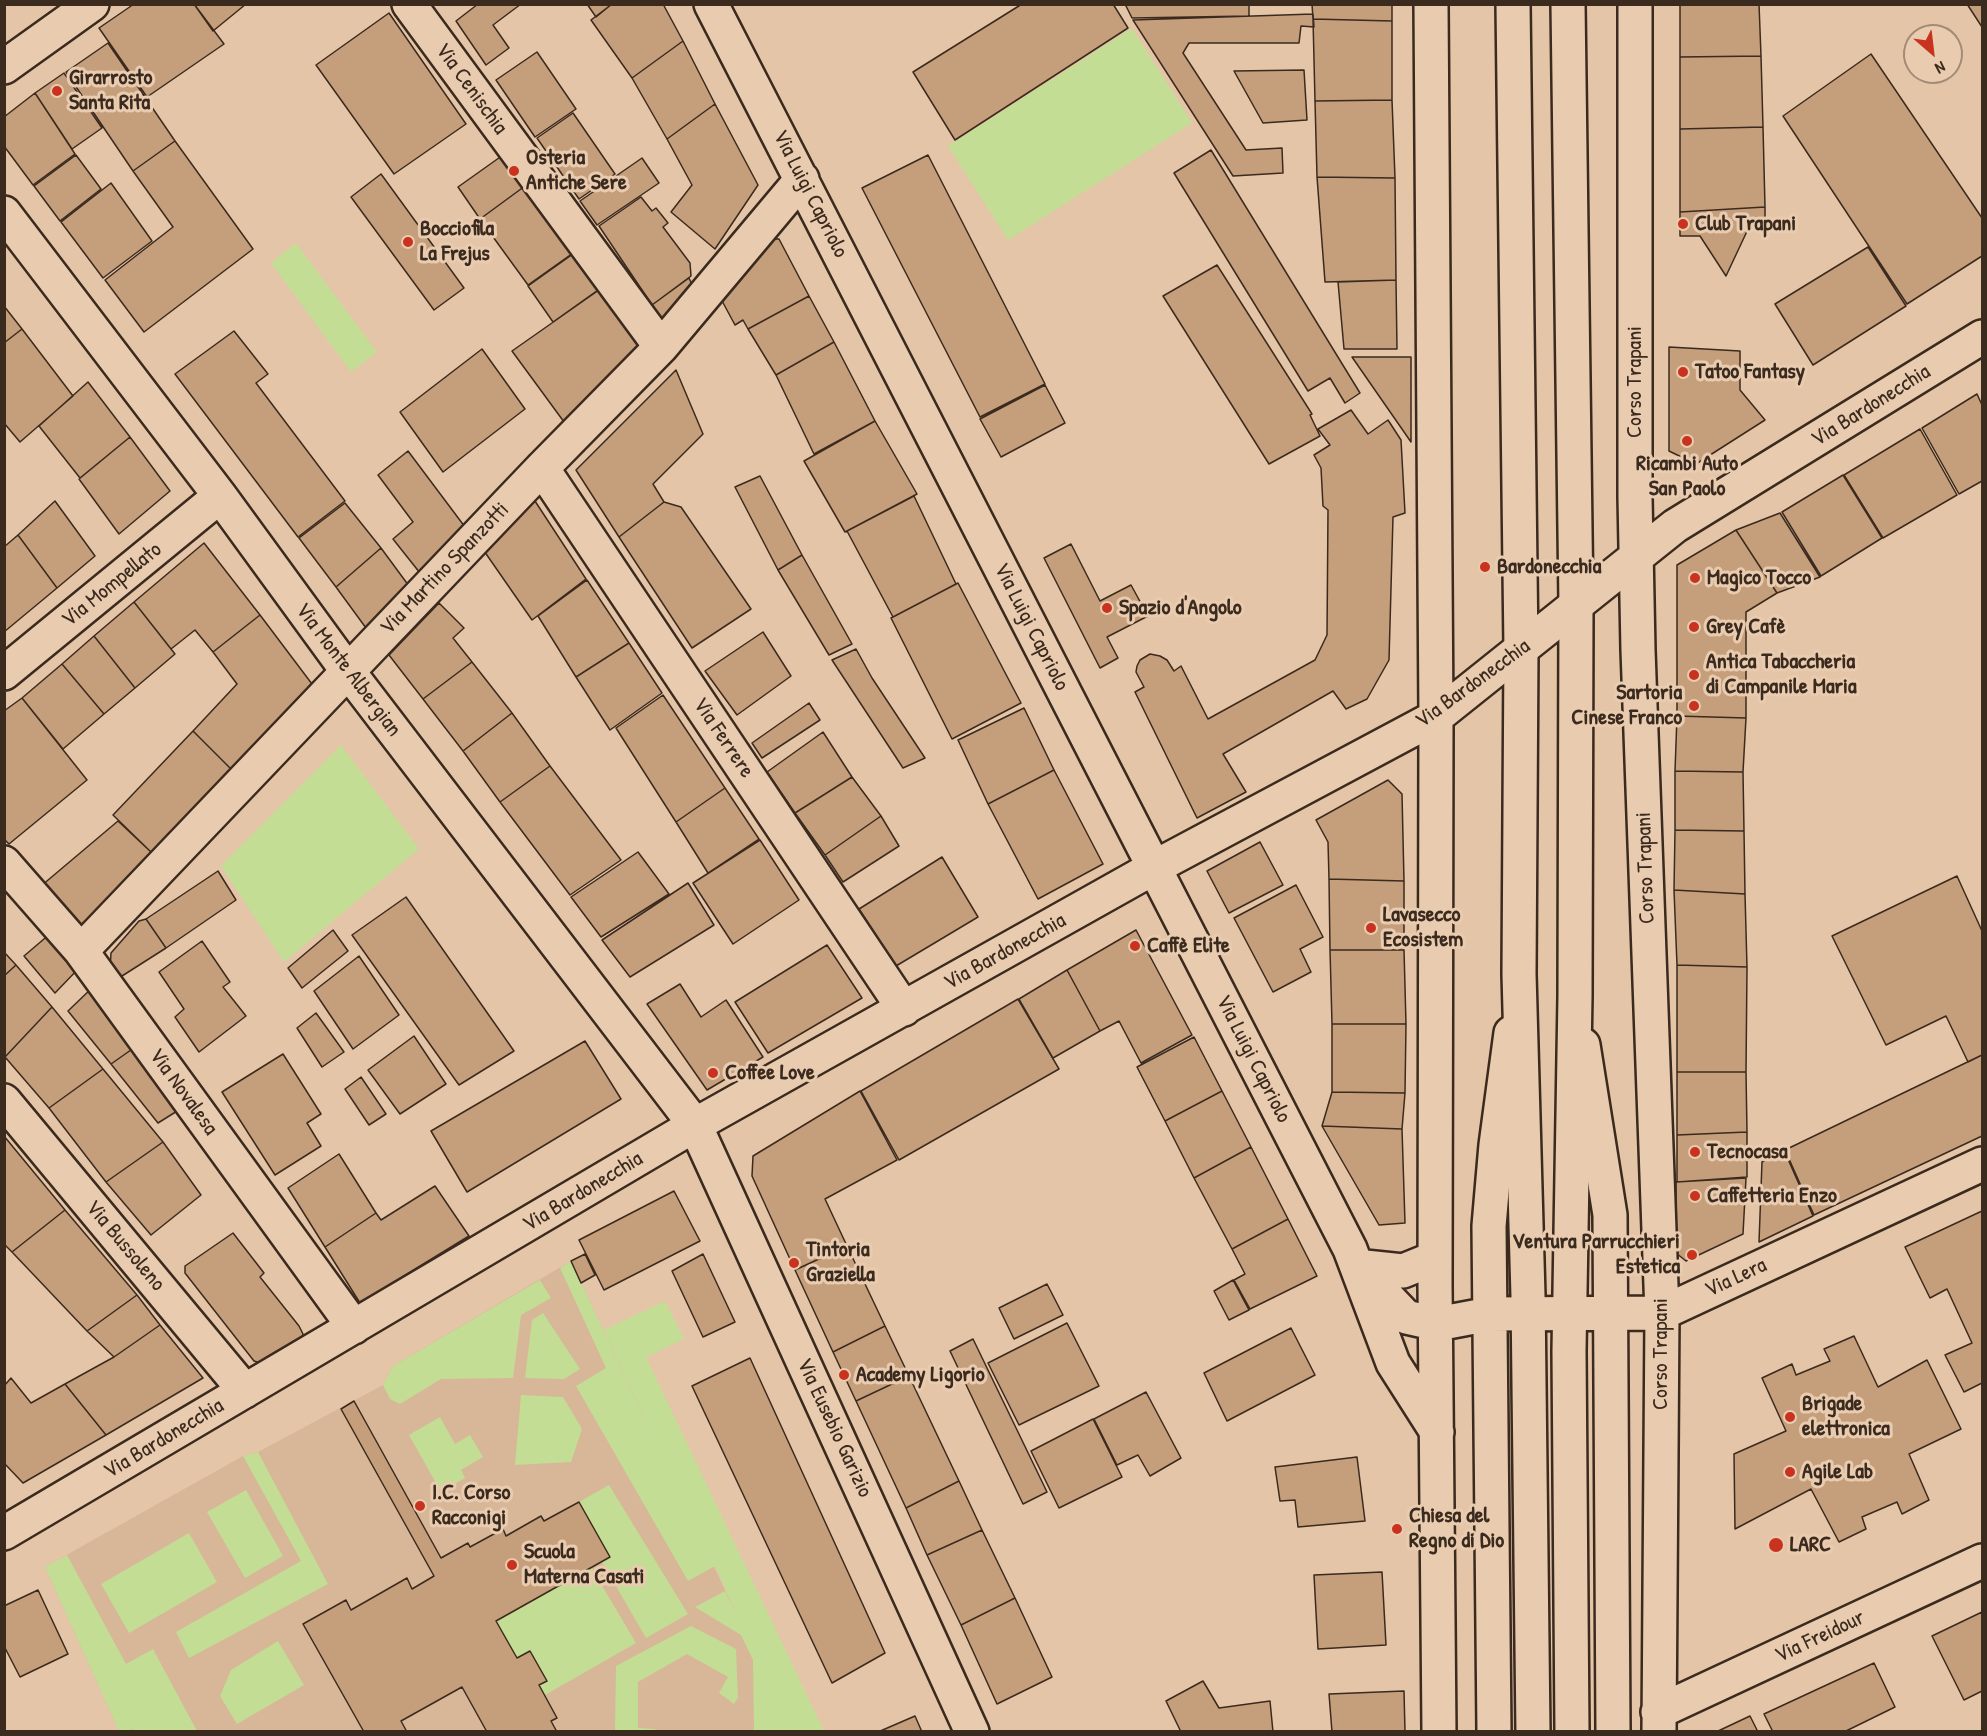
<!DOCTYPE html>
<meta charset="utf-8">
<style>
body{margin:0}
#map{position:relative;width:1987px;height:1736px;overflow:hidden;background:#e5c5a7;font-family:"Patrick Hand",sans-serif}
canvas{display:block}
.frame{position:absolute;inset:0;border:6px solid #3b2a1e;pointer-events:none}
.north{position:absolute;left:1903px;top:24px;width:60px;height:60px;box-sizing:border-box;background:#e9ccb0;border:2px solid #a38b76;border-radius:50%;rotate:152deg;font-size:16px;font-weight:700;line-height:24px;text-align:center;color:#3b2a1e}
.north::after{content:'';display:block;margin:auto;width:21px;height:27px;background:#c8321e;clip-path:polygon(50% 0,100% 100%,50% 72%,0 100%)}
</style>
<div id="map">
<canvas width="1987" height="1736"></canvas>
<div class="frame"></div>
<div class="north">N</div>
</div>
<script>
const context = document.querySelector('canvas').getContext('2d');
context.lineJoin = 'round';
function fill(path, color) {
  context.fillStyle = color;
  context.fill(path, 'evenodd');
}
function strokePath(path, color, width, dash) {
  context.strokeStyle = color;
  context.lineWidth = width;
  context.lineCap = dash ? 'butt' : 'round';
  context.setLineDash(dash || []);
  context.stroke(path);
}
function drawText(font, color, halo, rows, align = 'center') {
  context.font = font + ' "Patrick Hand",sans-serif';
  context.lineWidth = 6;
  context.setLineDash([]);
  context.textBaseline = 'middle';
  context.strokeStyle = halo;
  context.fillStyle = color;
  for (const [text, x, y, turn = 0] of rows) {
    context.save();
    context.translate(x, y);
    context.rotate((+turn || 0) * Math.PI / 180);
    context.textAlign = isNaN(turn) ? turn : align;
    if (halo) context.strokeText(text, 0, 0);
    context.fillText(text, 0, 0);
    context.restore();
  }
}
const built = new Path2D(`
 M571,1261L791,1731H119L45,1567L243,1456L258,1452L383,1385L393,1366Z`);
const green = new Path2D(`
 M1132,28L1192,123L1008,240L948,146Z
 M296,243L377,352L351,372L271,263Z
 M341,745L419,849L284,962L221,866Z
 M571,1261L685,1504L604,1330L665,1301L684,1339L646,1357L824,1731H751L754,1729L753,1660L741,1635L695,1607L725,1591L738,1617L715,1566L688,1581L576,1386L606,1368L560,1268Z
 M540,1280L551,1298L521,1315L513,1378L441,1379L400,1404L390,1399L383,1385L393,1366Z
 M543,1313L580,1369L564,1379L525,1378L532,1320Z
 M521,1395L563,1397L582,1429L571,1462L515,1465Z
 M440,1417L455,1444L470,1435L483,1457L461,1470L465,1478L441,1492L409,1435Z
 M258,1452L328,1584L189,1658L176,1632L301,1561L243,1456Z
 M609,1485L688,1614L646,1638L602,1562L610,1556L579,1502Z
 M246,1490L283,1556L245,1578L207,1512Z
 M189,1533L217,1582L129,1633L101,1584Z
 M67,1555L126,1664L153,1649L197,1731L134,1732L133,1729L128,1731H119L45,1567Z
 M591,1567L636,1643L545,1695L539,1685L546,1681L530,1651L517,1658L496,1621Z
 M691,1626L736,1649L738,1698L734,1704L719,1693L728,1677L687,1654L638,1682V1728L655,1729L656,1731H615L616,1666Z
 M278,1641L304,1685L237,1724L220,1696L231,1670Z`);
const building = new Path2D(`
 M134,4H194L224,44L147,97L99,28Z
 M194,4H246L213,31Z
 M478,4H521L493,25L509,48L486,65L456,21Z
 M587,4H612L596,17Z
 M612,4H663L683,41L632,78L591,20Z
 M1022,4H1113L1128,28L955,140L913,72Z
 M1125,4H1249V16L1132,18Z
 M1312,4H1392V21L1313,19Z
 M1680,4H1759L1761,56L1680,57Z
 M1967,4H1982V27Z
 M389,13L466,124L394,174L316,65Z
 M1313,14L1314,27L1301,26L1299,43H1189L1183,53L1246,150L1282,148L1283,173L1233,176L1133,20Z
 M1313,19L1392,21V100L1315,101Z
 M683,41L715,104L667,139L632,78Z
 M108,43L175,141L133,171L66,72Z
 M537,52L576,109L535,137L496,80Z
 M1871,54L1982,218V256L1907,304L1783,116Z
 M1761,56L1763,127L1680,129V57Z
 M1304,70L1307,120L1263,123L1234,71Z
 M64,73L102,128L72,149L35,93Z
 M35,93L75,154L33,185L4,146V117Z
 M1392,100L1395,178L1317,177L1315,101Z
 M715,104L758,185L715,249L671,212L692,185L667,139Z
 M573,113L615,174L579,199L537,138Z
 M1763,127L1765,207L1680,212V129Z
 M175,141L253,249L144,332L105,280L173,227L133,171Z
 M1211,150L1360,393L1345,403L1330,378L1308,391L1174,173Z
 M76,155L101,189L60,221L34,186Z
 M503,155L525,186L480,219L458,187Z
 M928,155L1045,384L980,417L862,188Z
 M642,158L659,183L597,225L580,201Z
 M381,174L464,288L434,310L351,197Z
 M1317,177L1395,178L1396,280L1325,282Z
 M111,183L152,241L103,278L61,222Z
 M525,186L573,253L528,285L480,219Z
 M641,197L652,211L656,208L668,223L663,227L690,263L691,276L652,305L599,226Z
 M1765,207V227H1749L1726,276L1700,236H1680V212Z
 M769,239H779L809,296L748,329L743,320L735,325L721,299Z
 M1868,247L1906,306L1813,365L1775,304Z
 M573,254L598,290L553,322L528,286Z
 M1217,265L1312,414L1310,415L1320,436L1269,464L1163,296Z
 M689,278L693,287L662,318L652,305Z
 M1396,280L1397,349H1344L1338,282Z
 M599,290L641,349L567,426L512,351Z
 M809,296L834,342L776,375L748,329Z
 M4,306L22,329L4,343Z
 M22,329L73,396L20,442L4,423V343Z
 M234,331L268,374L256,383L345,501L298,537L175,374Z
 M834,342L875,421L814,454L776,375Z
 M1669,347L1740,351V390L1765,420L1696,464L1669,451Z
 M482,349L525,409L443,472L400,412Z
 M1352,357H1411V442Z
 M676,370L703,434L653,484L664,502L619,537L576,470Z
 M88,382L130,437L80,478L39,426Z
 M1045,385L1065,423L1001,457L980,419Z
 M1977,394L1982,405V481L1959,494L1922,428Z
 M1351,410L1368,434L1388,420L1401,440L1405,513L1393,517L1389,660L1367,699L1346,709L1333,691L1223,754L1246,792L1197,818L1135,692L1144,687L1136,672L1137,666L1140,660L1150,654L1160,656L1167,660L1174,671L1181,666L1208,719L1315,660L1327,635L1328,510L1323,506L1321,468L1314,455L1330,445L1318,429Z
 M875,421L917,494L845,532L804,461Z
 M1920,429L1957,495L1883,538L1844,475Z
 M130,437L170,491L119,534L79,479Z
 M408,451L465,527L420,573L393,539L413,522L378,475Z
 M1843,475L1882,538L1821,576L1782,512Z
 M760,476L802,555L778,570L735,487Z
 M914,496L956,584L893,617L847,531Z
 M533,498L586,579L532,620L482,548Z
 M55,501L95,556L57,588L18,535Z
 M664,502L681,507L751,609L692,648L619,537Z
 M345,503L381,548L336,587L299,538Z
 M1780,513L1820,577L1777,593L1736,530Z
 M1736,530L1777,593L1746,612V718L1677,716V565Z
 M18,535L57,588L4,632V547Z
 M204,543L260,615L213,652L195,630L171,649L134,602Z
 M1071,544L1100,601L1131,585L1148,616L1107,637L1118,658L1100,668L1044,558Z
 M381,548L409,586L366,628L336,587Z
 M802,555L852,644L829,655L778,570Z
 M587,580L629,643L576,677L538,616Z
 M958,583L1021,703L952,739L891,618Z
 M134,602L175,654L135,688L94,636Z
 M439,603L464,628L453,638L472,662L423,699L389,655Z
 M260,615L312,684L231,769L193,731L237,684L213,652Z
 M763,632L791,676L737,715L705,671Z
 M94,636L135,688L104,714L62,664Z
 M629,643L662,693L610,730L576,677Z
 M856,649L872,678L925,758L903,768L832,660Z
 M472,662L512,713L463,751L423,699Z
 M62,664L104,714L63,749L22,698Z
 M663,695L725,788L676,822L616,728Z
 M22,698L87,780L9,844L4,839V711Z
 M809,703L820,720L762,758L752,743Z
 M1024,708L1054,770L988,804L958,740Z
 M512,713L550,766L500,802L463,751Z
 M1677,716L1746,718L1743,772L1675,771Z
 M193,731L231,769L152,853L113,815Z
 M823,732L852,777L795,813L767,772Z
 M550,766L621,860L570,895L500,802Z
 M1054,770L1103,864L1038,899L988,804Z
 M1675,771L1743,772L1744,831L1675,830Z
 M852,777L881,816L825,855L795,813Z
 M1388,780L1402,794L1404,881L1329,879L1328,842L1316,820Z
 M725,788L759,839L708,873L676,822Z
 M881,816L899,846L843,882L825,855Z
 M118,821L152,853L79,930L41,886Z
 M1675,830L1744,831L1745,894L1674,890Z
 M760,840L799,900L733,944L693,883Z
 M1260,842L1283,885L1229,913L1207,871Z
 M638,852L669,894L601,937L571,897Z
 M942,857L978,917L896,966L859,909Z
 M218,871L236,900L166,948L146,919Z
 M1957,876L1982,931V1055L1968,1062L1946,1016L1886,1045L1832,936Z
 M1329,879L1404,881V950H1330Z
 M688,883L714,925L630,977L602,940Z
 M1296,885L1323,937L1300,949L1311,972L1273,992L1234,918Z
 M1674,890L1745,894L1747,967L1677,965Z
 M406,897L514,1051L459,1085L352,935Z
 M146,919L166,948L122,976L110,970L111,953L139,921Z
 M333,930L348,951L302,988L288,968Z
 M1136,930L1192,1035L1141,1063L1119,1021L1100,1031L1067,970Z
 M51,933L80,967L55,993L24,956Z
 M202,941L230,982L223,987L246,1016L199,1052L175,1017L184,1009L159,972Z
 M827,945L862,998L768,1053L735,1002Z
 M1330,950H1404L1406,1024H1332Z
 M4,952L16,965L4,976Z
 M359,956L399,1015L353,1049L314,991Z
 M16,965L52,1007L5,1057L4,976Z
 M1677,965L1747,967L1746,1072H1677Z
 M1067,970L1100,1031L1053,1058L1019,999Z
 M680,984L701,1017L726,1000L763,1057L707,1090L647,1004Z
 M94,986L138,1045L111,1064L68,1011Z
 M1018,999L1059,1069L899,1160L861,1091Z
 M52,1007L103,1069L49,1108L5,1057Z
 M316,1013L344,1052L322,1067L297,1028Z
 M1332,1024H1406L1405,1093L1332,1092Z
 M414,1036L446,1084L400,1114L368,1070Z
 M1194,1037L1222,1091L1165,1121L1137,1067Z
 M585,1041L621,1099L467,1192L431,1131Z
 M138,1045L182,1108L158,1123L111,1064Z
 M283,1054L321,1114L307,1123L321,1146L275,1175L222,1092Z
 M1982,1055V1136L1814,1215L1785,1150Z
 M103,1069L163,1142L106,1182L49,1108Z
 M1677,1072H1746L1747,1132L1677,1135Z
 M361,1077L386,1114L369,1125L345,1089Z
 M860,1091L897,1160L825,1199L847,1246L795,1270L752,1176L753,1156Z
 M1222,1091L1251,1147L1194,1178L1165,1121Z
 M1332,1092L1405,1093L1402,1129L1322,1126Z
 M1322,1126L1402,1129L1405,1223L1379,1225Z
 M1747,1132V1177L1677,1182V1135Z
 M4,1136L65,1210L12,1252L4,1244Z
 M163,1142L201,1195L151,1235L106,1182Z
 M1251,1147L1288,1219L1232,1249L1194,1178Z
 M1784,1150L1813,1216L1759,1242L1762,1162Z
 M339,1154L376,1213L325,1247L288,1188Z
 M1746,1178L1743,1234L1686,1261L1676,1253V1182Z
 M435,1186L469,1236L360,1303L325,1247L376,1213L381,1220Z
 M674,1191L700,1241L604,1290L579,1240Z
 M65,1210L137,1295L87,1331L12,1252Z
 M1982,1211V1383L1964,1392L1945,1355L1972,1343L1947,1289L1930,1298L1905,1247Z
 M1288,1219L1317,1276L1250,1309L1234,1280L1245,1274L1232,1249Z
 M233,1233L264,1273L260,1277L299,1326L303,1334L301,1341L260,1363L254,1361L185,1273V1266Z
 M847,1246L885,1326L833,1352L795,1270Z
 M585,1254L595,1275L581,1283L571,1261Z
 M703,1254L735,1322L703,1337L672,1271Z
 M1233,1280L1249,1310L1229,1320L1214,1291Z
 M1047,1284L1063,1315L1014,1339L999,1308Z
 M137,1295L160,1325L114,1357L87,1331Z
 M1067,1323L1099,1386L1019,1425L988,1363Z
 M160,1325L203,1378L106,1435L65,1384L114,1357Z
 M885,1326L909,1376L856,1401L833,1352Z
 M1291,1328L1315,1375L1227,1421L1204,1373Z
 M1854,1336L1878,1387L1927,1360L1961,1429L1909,1454L1929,1500L1902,1514L1897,1502L1862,1517L1866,1529L1839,1542L1811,1489L1735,1529L1734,1454L1786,1431L1762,1378L1792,1364L1796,1375L1830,1361L1824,1349Z
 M973,1339L1047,1492L1023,1504L950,1351Z
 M750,1358L885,1653L832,1683L692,1386Z
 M909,1376L959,1481L906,1508L856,1401Z
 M11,1378L31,1403L65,1384L106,1435L23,1483L4,1463V1386Z
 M1146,1392L1181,1458L1150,1476L1138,1455L1117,1465L1094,1419Z
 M354,1401L441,1558L468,1543L470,1547L503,1529L506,1536L541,1516L544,1521L579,1502L610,1557L496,1621L517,1658L530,1651L547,1681L539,1685L557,1718L551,1721L557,1732H487L462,1687L401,1721L407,1732H364L303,1624L346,1600L351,1610L407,1578L412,1589L434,1576L341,1409Z
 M1093,1419L1122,1477L1059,1508L1031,1451Z
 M1357,1457L1365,1521L1298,1527L1295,1500L1280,1501L1275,1467Z
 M959,1481L982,1530L927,1555L906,1508Z
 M982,1530L1015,1598L961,1625L927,1555Z
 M1382,1572L1386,1645L1318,1649L1314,1575Z
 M38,1590L68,1654L20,1677L4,1646V1606Z
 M1015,1598L1052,1677L997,1704L961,1625Z
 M1982,1612V1691L1964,1700L1932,1636Z
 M1874,1663L1895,1707L1844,1732H1773L1764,1714Z
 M1203,1681L1219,1708L1270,1701L1273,1732H1181L1166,1701Z
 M1404,1691L1405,1732H1332L1329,1694Z
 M915,1716L922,1732H878Z
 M1750,1716L1758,1732H1716Z`);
const minor = new Path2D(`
 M409,4L661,347
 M711,4L1350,1249L1393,1363L1437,1432
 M1431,4L1436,717L1435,1284L1439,1732
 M1635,4V497L1638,650L1662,1313L1659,1732
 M4,67L92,4
 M4,213L220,496L341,662L695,1125L972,1732
 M542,468L904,1009
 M4,673L220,496
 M4,863L81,951L354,1327
 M81,951L542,468L661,347L802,179
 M1583,1045L1610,1215L1613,1732
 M4,1101L245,1391
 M1365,1267L1403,1271L1435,1258
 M1368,1272L1384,1294L1406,1317L1437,1324L1490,1314L1662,1313L1982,1164
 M4,1533L695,1125L1155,867L1436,717L1675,526L1982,337
 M1658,1712L1982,1561
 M1494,1732L1489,1226L1496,1145L1511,1033`);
const major = new Path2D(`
 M1513,4L1521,650L1519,974L1528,1296L1533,1732
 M1568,4L1576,605L1575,996L1569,1351L1572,1732`);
const markers = [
 [57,91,6,"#c8321e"],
 [514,171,6,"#c8321e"],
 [1683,224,6,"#c8321e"],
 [408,242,6,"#c8321e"],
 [1683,372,6,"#c8321e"],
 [1687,441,6,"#c8321e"],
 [1485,567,6,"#c8321e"],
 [1695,578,6,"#c8321e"],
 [1107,608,6,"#c8321e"],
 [1694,627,6,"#c8321e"],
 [1694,675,6,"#c8321e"],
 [1694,706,6,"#c8321e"],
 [1371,928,6,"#c8321e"],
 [1135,946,6,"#c8321e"],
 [713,1073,6,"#c8321e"],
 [1695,1152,6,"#c8321e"],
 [1695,1196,6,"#c8321e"],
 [1692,1255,6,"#c8321e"],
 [794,1263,6,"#c8321e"],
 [844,1375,6,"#c8321e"],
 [1790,1417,6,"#c8321e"],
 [1790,1472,6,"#c8321e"],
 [420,1506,6,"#c8321e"],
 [1397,1529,6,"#c8321e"],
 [1776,1545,8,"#c8321e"],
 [512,1565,6,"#c8321e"]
];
const poiNames = [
 ["Girarrosto",69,78],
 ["Santa Rita",69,103],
 ["Osteria",526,158],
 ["Antiche Sere",526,183],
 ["Club Trapani",1695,224],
 ["Bocciofila",420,229],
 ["La Frejus",420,254],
 ["Tatoo Fantasy",1695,372],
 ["Ricambi Auto",1687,464,"center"],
 ["San Paolo",1687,489,"center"],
 ["Bardonecchia",1497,567],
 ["Magico Tocco",1707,578],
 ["Spazio d'Angolo",1119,608],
 ["Grey Cafè",1706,627],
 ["Antica Tabaccheria",1706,662],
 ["di Campanile Maria",1706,687],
 ["Sartoria",1682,693,"right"],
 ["Cinese Franco",1682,718,"right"],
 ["Lavasecco",1383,915],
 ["Ecosistem",1383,940],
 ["Caffè Elite",1147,946],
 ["Coffee Love",725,1073],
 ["Tecnocasa",1707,1152],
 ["Caffetteria Enzo",1707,1196],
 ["Ventura Parrucchieri",1680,1242,"right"],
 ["Estetica",1680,1267,"right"],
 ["Tintoria",806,1250],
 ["Graziella",806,1275],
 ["Academy Ligorio",856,1375],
 ["Brigade",1802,1404],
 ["elettronica",1802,1429],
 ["Agile Lab",1802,1472],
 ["I.C. Corso",432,1493],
 ["Racconigi",432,1518],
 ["Chiesa del",1409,1516],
 ["Regno di Dio",1409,1541],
 ["LARC",1790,1545],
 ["Scuola",524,1552],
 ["Materna Casati",524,1577]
];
const streetNames = [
 ["Via Cenischia",471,89,54],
 ["Via Luigi Capriolo",810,194,63],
 ["Corso Trapani",1635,382,-90],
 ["Via Bardonecchia",1871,406,-32],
 ["Via Martino Spanzotti",445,569,-46],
 ["Via Mompellato",112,585,-39],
 ["Via Luigi Capriolo",1031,627,63],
 ["Via Monte Albergian",348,670,53],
 ["Via Bardonecchia",1473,684,-36],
 ["Via Ferrere",723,738,56],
 ["Corso Trapani",1646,868,-92],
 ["Via Bardonecchia",1005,952,-29],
 ["Via Luigi Capriolo",1253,1059,63],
 ["Via Novalesa",183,1092,54],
 ["Via Bardonecchia",583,1192,-31],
 ["Via Bussoleno",125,1246,50],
 ["Via Lera",1736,1278,-25],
 ["Corso Trapani",1661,1354,-90],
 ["Via Eusebio Garizio",834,1428,65],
 ["Via Bardonecchia",164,1439,-31],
 ["Via Freidour",1820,1637,-25]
];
fill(built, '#d8b698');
fill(green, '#c3dd94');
fill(building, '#c59e7b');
strokePath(building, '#3b2a1e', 1.5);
strokePath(minor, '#3b2a1e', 38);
strokePath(major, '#3b2a1e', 38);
strokePath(minor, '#e9ccb0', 33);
strokePath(major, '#e9ccb0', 33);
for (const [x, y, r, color] of markers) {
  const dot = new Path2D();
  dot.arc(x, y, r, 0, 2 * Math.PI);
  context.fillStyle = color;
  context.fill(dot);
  strokePath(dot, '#e9ccb0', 2);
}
drawText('bold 22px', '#3b2a1e', '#e9ccb0', poiNames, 'left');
drawText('22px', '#3b2a1e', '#e9ccb0', streetNames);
</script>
